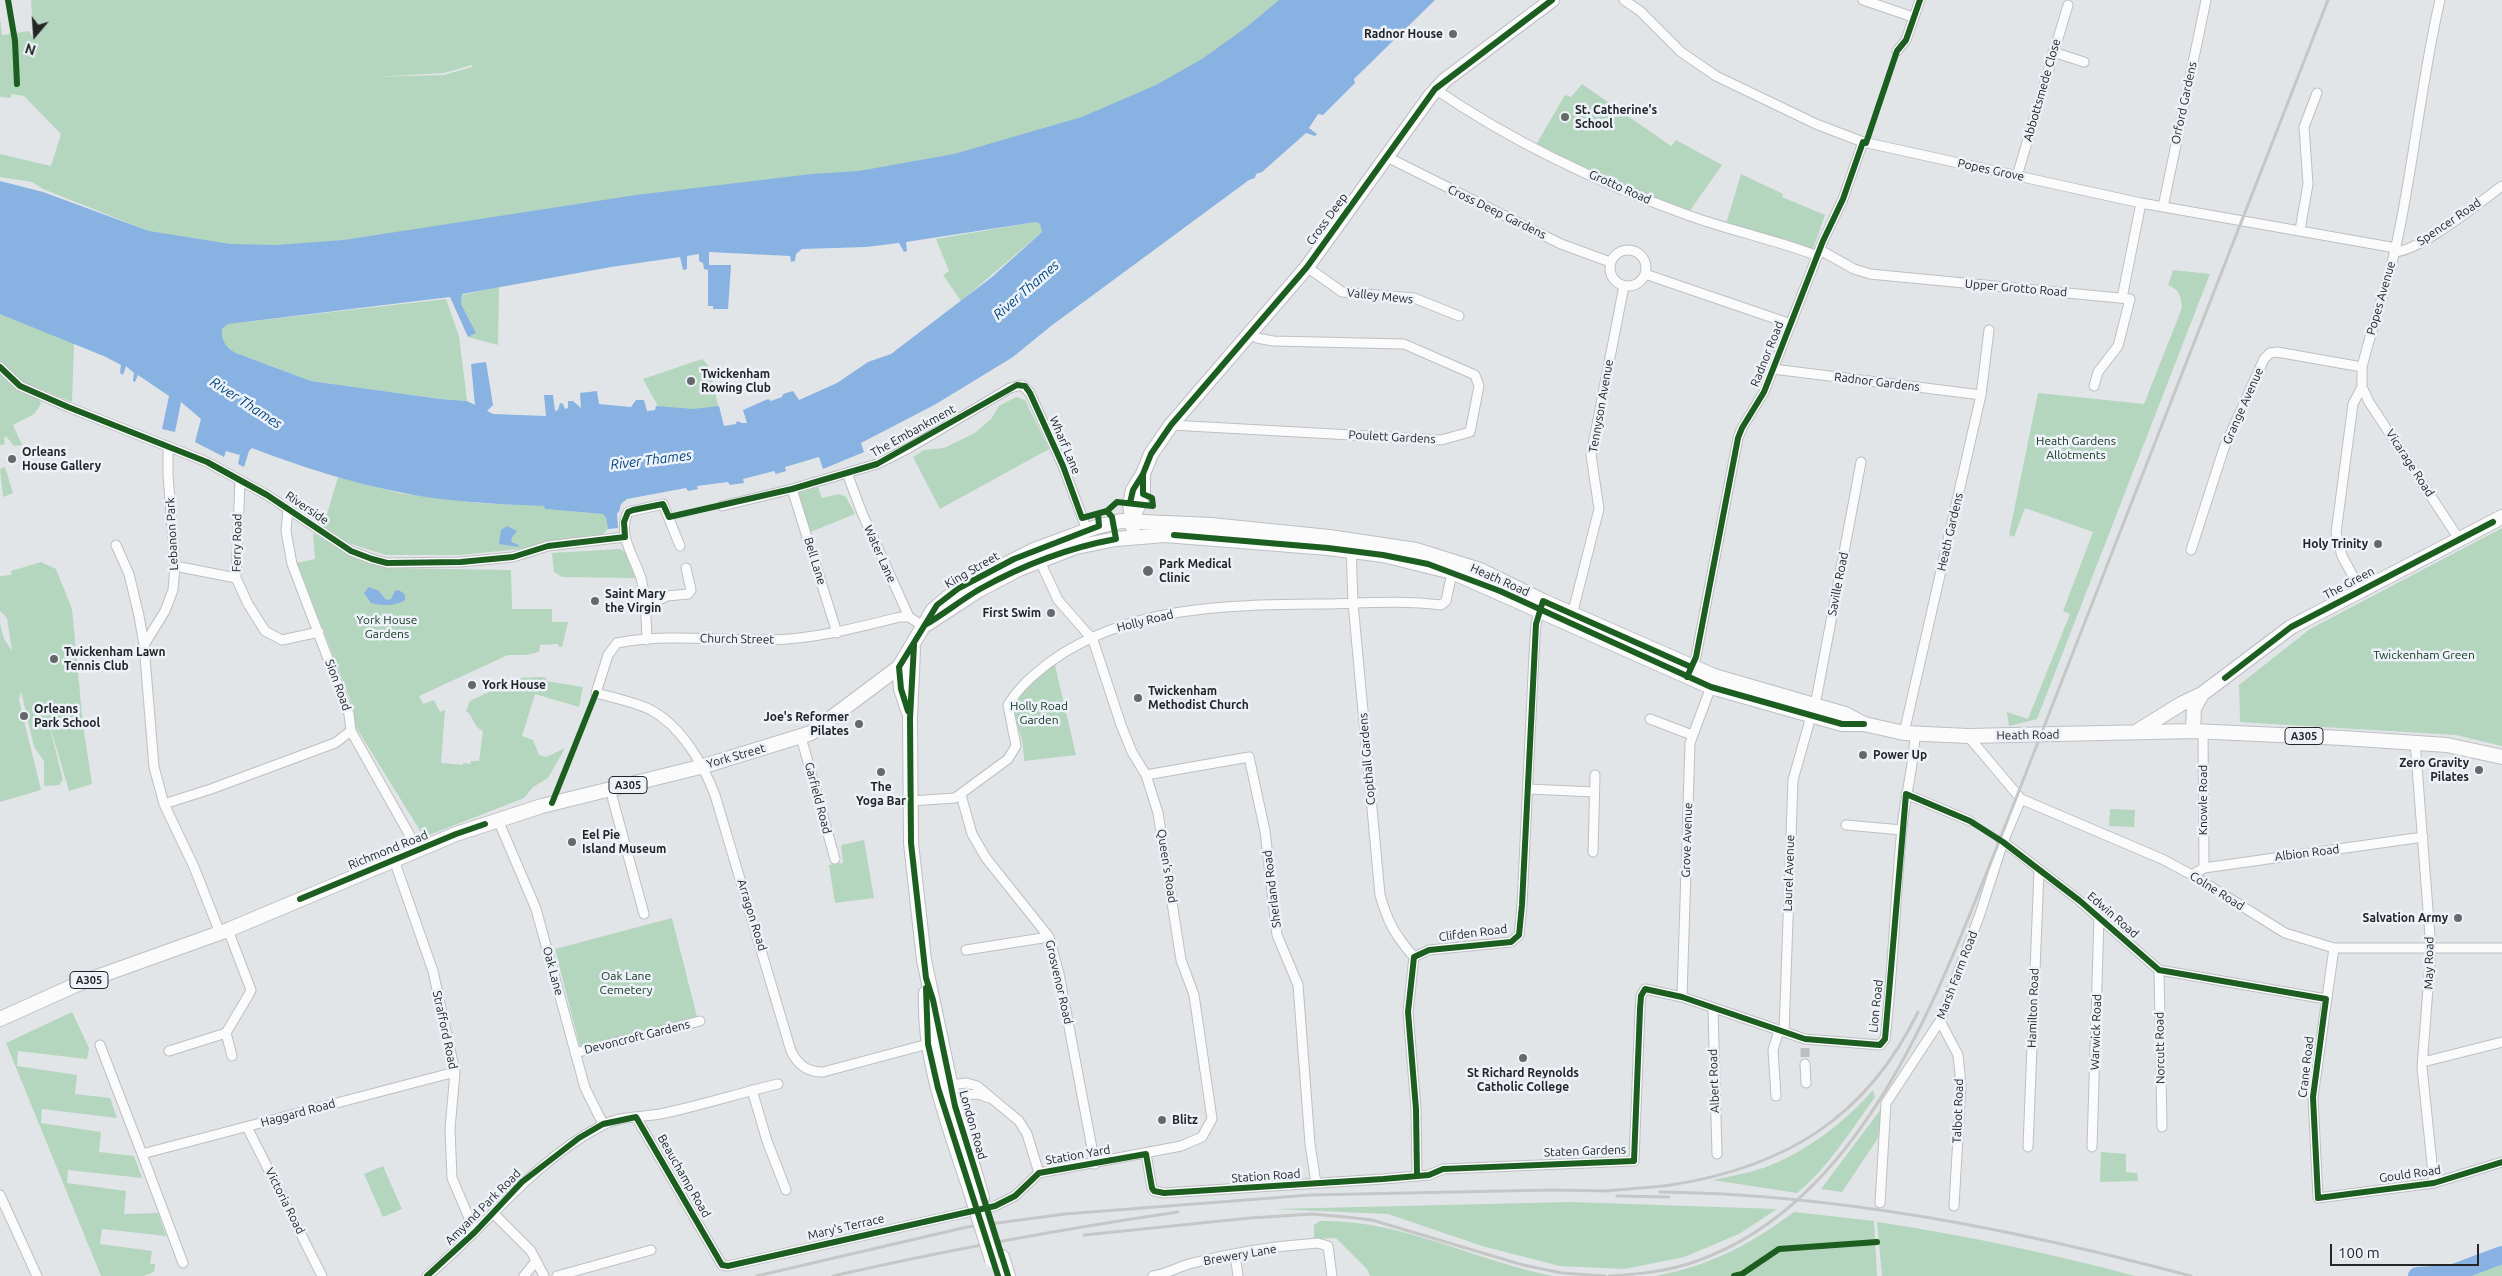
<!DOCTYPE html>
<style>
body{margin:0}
#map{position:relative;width:2502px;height:1276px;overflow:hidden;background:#e2e5e8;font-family:Ubuntu,sans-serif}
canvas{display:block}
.north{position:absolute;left:10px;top:10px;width:50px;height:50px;-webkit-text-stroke:4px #ecf2f8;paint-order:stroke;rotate:198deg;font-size:14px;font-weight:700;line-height:20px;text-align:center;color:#232527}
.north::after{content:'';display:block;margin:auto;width:18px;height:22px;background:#232527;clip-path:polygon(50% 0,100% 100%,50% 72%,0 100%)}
.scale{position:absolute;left:2330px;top:1244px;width:149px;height:22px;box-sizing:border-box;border:2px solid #232527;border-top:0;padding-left:6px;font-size:15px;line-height:18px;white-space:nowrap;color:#232527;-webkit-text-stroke:4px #ecf2f8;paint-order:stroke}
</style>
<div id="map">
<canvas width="2502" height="1276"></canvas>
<div class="north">N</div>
<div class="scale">100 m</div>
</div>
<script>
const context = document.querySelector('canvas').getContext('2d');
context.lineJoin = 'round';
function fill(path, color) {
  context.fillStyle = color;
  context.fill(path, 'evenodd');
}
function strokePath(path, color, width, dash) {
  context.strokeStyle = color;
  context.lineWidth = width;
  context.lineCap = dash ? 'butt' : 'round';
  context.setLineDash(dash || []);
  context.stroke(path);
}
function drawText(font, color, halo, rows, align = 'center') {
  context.font = font + ' Ubuntu,sans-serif';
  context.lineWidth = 5;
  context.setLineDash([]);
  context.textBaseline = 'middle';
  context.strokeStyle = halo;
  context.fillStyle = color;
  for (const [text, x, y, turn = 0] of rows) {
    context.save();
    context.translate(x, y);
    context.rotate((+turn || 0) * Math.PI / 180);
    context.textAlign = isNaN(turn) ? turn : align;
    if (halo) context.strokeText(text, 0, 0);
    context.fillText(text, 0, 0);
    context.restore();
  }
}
const green = new Path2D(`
 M31,0H1286L1216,59L1123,106L913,169L462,232L212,252L147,234L146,230L43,189L32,182L0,177V154L51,166L61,134L24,96L11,94V98L0,97V19L2,35L29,31L33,38ZM472,65V67L444,75L375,77L444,73Z
 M1582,84L1671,146L1676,140L1722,165L1689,212L1628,189L1536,145L1565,95L1571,97Z
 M1741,174L1783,194L1782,197L1825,215L1813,249L1726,224Z
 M1036,222L1040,224L1042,232L961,301L943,275L949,271L936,239Z
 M2173,270L2210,274L2037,719L2009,726L2007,712L2028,719L2070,614L2063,611L2093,532L2025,508L2014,537L2009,535L2038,393L2144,404L2182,308C2181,296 2180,290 2168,285Z
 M499,287L498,345L468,337L476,333L461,304L462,295Z
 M446,299L459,336L467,401L440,399L311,381L236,353C226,348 221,340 222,328L228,324Z
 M0,305L55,328V336L74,343L72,402L33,386L41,404L34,414L13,425L22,445L14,446L6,436L4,438L5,444L0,445Z
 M702,359L709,366L723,426L666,421L643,379Z
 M1016,397L1025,400L1049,449L940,509L913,457L924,450L944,448L975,433L991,419L999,406Z
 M5,467L13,493L3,497L0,469Z
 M338,477L399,493L478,503L544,506L545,509L604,514L606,516L608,529L603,534L520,549L460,555H386L351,544L323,528Z
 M818,487L822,498L839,494L846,497L855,514L808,533L797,493Z
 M2502,528V746L2456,735L2240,722L2239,685L2310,629Z
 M313,533L353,557L387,568L511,570L512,609H552V622H568L562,647H559L558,644L540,645L539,652L526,655H508L419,696L423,704L434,700L440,712L445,710L441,763L463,765V763L471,764V761H479L483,731C472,726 474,716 466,711L470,701L519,678L542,677L546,678V681L583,687L579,707L535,694L522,736L533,740L539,755L546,757L565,748L548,778L533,787L524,798L424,837L354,724L351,701L297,563L315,559Z
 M620,549L628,554L635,578L562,577L554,572L552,553Z
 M41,562L56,569L72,609L83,725L92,784L69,791L47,716L63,780L59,785L44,786V761L34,747L21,691L19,700L41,790L0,802V623L4,639L12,651L7,618L0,611V576L12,575L11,571Z
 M1054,661L1076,755L1024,761C1024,754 1023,746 1022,740C1019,725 1009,716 1014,700Z
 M2110,809L2135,810L2134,827L2109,826Z
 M864,840L874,898L835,903L829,865L843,863L841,845Z
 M672,918L697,1017L580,1047L555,949Z
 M72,1012L89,1048L87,1059L18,1051L17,1066L77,1075L75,1094L110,1098L117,1118L42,1109L41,1123L101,1132L99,1152L134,1156L142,1178L68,1170L67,1183L126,1191L124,1214L158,1213L166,1236L102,1229L100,1244L152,1251L150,1264H155L154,1272L143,1276H101L6,1043Z
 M1873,1090L1875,1097C1851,1130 1829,1167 1797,1193L1713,1180C1731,1176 1750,1173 1766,1167C1806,1152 1845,1122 1873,1090Z
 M1881,1109L1878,1138L1842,1192L1821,1189Z
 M2101,1152L2126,1154V1172L2137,1173L2138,1181L2100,1182Z
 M383,1166L402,1209L383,1217L364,1174Z
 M1570,1202L1777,1209L1739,1234L1684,1257L1624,1269L1560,1266L1482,1246L1388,1214L1275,1209Z
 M1794,1212L1874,1221L1877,1276H1656C1712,1265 1749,1245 1794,1212Z
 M1320,1221C1400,1219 1476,1261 1553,1276H1370L1367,1269L1336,1238L1314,1239V1225Z
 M1877,1222C1964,1235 2049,1253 2135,1276H1882Z
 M2502,1264V1276H2471Z`);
const water = new Path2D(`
 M1279,0H1435L1354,79L1355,83L1323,115L1318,114L1309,128L1317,134L1315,136L1306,133L1262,172L1256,174L1255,178L1249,180L1051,326L1013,357L936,404L861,443L864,452L823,469L819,457L785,467L786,471L776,474L774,471L743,479L744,483L730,485L728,482L697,486L698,489L688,491L686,488L627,499L621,504L619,512L617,513L618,528L608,529L606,517L603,514L545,509L544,506C495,504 446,502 399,492C348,482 299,466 252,448L249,451L244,467L238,464L240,455L226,451L224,457L195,442L201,419L181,402L175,432L162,429L169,396L138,375L135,382L133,381L134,373L126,366L123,375L120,373L121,365L106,357L0,314V181L43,192L149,231L230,244L276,245L344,240L636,195L812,174L859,171L954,154L1082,117L1156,85L1202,59L1248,26ZM1036,222L1040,224L1042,232L992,277L891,354L868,362L837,383L799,400L793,391L783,394L782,397L771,401L768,399L743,410L747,423H742L737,421L736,424L724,426L719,406L693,409L656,406L655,410L647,411L644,400H636L631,407L599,404L597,391L580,393L581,408L573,401H568V408L565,409L563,404L560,403L558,410L555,411L553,395H544L546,416L493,414L487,411L493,405L486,362L471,364L475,405L467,401L440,399L311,381L236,353C226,348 221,340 222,329L228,324L450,297L468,337L476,333L461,304L462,294L611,267L680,257L683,270L687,269V256L699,254V261L703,263L704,269L708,270V306H713V309H728L731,265H709V252L790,256L791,262L795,261L796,254L802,249L866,247L899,243L904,252L907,251L906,242Z
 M507,526L517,531L512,537L511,542L519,545L518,547L499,544L501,530Z
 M369,587L379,591L386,600L391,599L395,591L399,590L405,595V600C397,606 381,606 371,603L364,593Z`);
const river = new Path2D(`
 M2417,1276L2451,1274L2502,1255`);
const minorTunnel = new Path2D(`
 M1805,1048V1064`);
const minor = new Path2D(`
 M1624,0L1640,11L1681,52L1716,76L1816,124L1863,142L2141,203L2396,248
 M1863,0L1913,17
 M1897,51L1906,40L1920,0
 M2053,52L2084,62
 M1435,89C1514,143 1601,184 1690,216C1732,231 1776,240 1818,256
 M1387,157L1561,244L1610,262
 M2017,176L2068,5
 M2163,207L2206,0
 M2300,230L2308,184L2304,127L2317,93
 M1820,250L1854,269L1870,274L2130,299L2118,346L2098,372L2094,386
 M1610 268a18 18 0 1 1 36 0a18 18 0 1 1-36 0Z
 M2394,252C2419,252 2480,202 2502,186
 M1307,267L1342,292L1414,298L1459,316
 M1645,274L1791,324
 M2122,298L2141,203
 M0,367L20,386L68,407L207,462L267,495L351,551L372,559L387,563L461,562L513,557L548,546L625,537
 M1773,369L1981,395
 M2362,387L2369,402L2459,539
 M1171,425L1441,440L1470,432L1479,386L1475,375L1404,344L1273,341L1257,338L1249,333
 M847,473L862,513L909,617L923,626
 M240,481L236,578L248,604L265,631L282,640L319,632
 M792,489L837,633
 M722,506L792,489L877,464L909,448L1010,388L1022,385L1030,393L1063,466L1087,530
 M288,509L286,531L292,564L349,714L351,731L418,850
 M116,545L129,574L139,616L144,645L154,767L164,804L194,867L220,933
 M1351,546L1353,603L1380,895C1388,923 1395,935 1414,957
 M2191,550L2224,448L2264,359L2270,353L2277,352L2362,367
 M175,566L236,578
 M2360,589L2342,556L2336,533L2353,404L2362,387V367C2372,326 2387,287 2396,246C2414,165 2421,81 2440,0
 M645,607L667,596L688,594L691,590L686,568
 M909,617H900C856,628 814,639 769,640C719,641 667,633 617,643L608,655L596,693C614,698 635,702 651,710C682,727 703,764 715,795L791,1051C798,1065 807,1072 823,1072L928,1044
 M1571,619L1599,509L1591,455L1624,286
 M647,640C646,619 646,598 641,578C634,556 617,535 628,512L663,504L680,546
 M144,645L165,611L173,590L175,566L168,475V446
 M1690,670L1696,657L1738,438L1742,428L1764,392L1823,241L1843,199L1863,142
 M1650,719L1692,735
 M2203,731L2204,868
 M1904,733L1981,395L1989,330
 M1968,736L2021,799L2162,859L2192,875L2285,933L2334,948H2502
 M801,737L835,859
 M2415,741L2431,949L2422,1067L2434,1183
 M1146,775L1249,757L1265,831L1277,935L1298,985L1310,1144L1316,1183
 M610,789L644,914
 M1528,789L1594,792
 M1906,794L1970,821
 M961,795L972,834L986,858L1049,937L1059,974L1095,1164
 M910,801L955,798L1008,759L1016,746L1008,705C1019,687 1033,675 1050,662C1130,604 1232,605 1327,604C1365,603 1403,600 1441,605L1446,601L1453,568
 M164,804L211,789L335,743L351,731
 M498,820L536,909L585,1088L603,1124
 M1846,825L1902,830
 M2001,840L2080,901L2159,970L2326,999
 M1593,852L1595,775
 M394,860L433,971L455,1072L450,1129L452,1178L475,1232
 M2192,875L2204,868L2423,837
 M2334,948L2313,1097L2318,1198L2434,1183L2502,1162
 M966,950L1049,937
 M2159,970L2162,1127
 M1682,997L1690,743L1712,684
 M1713,1008L1717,1154
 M1940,1021L1958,1055L1961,1084L1954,1206
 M1784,1032L1793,780L1817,695L1861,462
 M226,1033L232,1056
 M100,1045L142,1154
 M169,1051L226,1033L248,996L251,990L228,930
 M575,1053L700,1021
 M2423,1062L2502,1042
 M1805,1064L1806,1083
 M950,1085L967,1083L977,1086L1019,1121L1027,1134L1039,1173
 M752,1090L767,1141L786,1190
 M1776,1096L1773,1050L1779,1030
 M955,1106L963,1095L979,1094L989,1098
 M636,1117L722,1265L728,1266L995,1206L1015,1196L1039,1173L1181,1146L1202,1137L1212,1119L1194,995L1181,960L1158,813L1146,775L1132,752L1121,725L1093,640L1058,600L1038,557
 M247,1127L322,1276
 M2028,1147L2039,870
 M2092,1147L2099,917
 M1146,1154L1152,1188L1154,1191L1164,1193L1383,1179L1429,1175L1443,1169L1634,1161L1640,1009L1641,996L1645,989L1682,997L1805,1039L1880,1045L1885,1039L1888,1010C1894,949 1896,888 1902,828C1905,796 1914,766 1915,734
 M1417,1175L1416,1109L1408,1012L1414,957L1429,950L1511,942L1519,935L1522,905L1534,654L1536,624L1539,611
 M0,1195L37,1276
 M1880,1203L1886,1103L1940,1021L1980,914L2003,842L2021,799
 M493,1213L531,1251L544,1276
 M1235,1254L1238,1276
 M183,1263L142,1154L455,1072
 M427,1276C486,1227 532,1162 601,1126C619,1116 641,1117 660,1114C700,1106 739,1093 778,1084
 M524,1276L536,1261
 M557,1276L651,1250
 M1153,1276C1166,1274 1176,1268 1189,1264C1230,1253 1275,1246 1318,1243L1328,1246L1332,1276`);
const primary = new Path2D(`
 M1132,520L1143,494V475
 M1133,528L1130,503L1133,490L1143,474L1151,454L1171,425L1307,267L1431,95L1445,80L1552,0
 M927,624L979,590L1019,569L1076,547L1116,539L1165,535L1328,548L1383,555L1452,572L1711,687L1842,724H1864L1904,733L1968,736L2193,731L2343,738L2447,745L2502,757
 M913,649L910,718L911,843L924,960L955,1106L982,1197
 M899,667L901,689L908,710
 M2139,730L2181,704L2202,694L2291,627L2502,517
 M2193,731L2194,708L2202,694
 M926,993C923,1064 952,1132 973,1199
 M0,1019L80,983L228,930L456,834L542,806L704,766L811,733L899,667L933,610L959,588L1034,550L1096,527L1121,521L1211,525L1329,537L1416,550L1480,570L1543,601L1714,676L1845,714L1864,724
 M1002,1257L1008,1276`);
const rail = new Path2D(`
 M1603,1191C1625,1189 1649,1188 1671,1185C1786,1167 1867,1117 1918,1012
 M1660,1192C1839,1194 2018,1230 2191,1276
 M1617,1196L1669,1197
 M1084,1235L1250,1218L1312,1214L1346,1217L1372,1220L1523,1265L1562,1273L1605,1276
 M757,1276L967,1227L1065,1214L1310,1195L1551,1190L1610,1191
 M833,1276C947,1250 1062,1229 1178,1212
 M1609,1276C1637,1274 1664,1272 1691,1263C1862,1207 1936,998 1997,847L2328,0`);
const primaryBridge = new Path2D(`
 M973,1199L992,1260`);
const cycleway = new Path2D(`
 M8,0L15,41L17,84
 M0,367L20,386L68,407L207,462L267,495L351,551L372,559L387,563L461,562L513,557L548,546L625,537L624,522L628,512L633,510L663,504L669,517L792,489L877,464L1017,385L1025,386L1030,393L1063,466L1082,518L1107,511L1117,502L1153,506L1152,498L1143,494V474
 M1130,503L1133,490L1143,474L1151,454L1171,425L1307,267L1435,89L1552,0
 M1174,535L1328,548L1383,555L1428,564L1500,591L1711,687L1842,724H1864
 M925,625C944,614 961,600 980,589C1023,565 1067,548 1116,539L1112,517L1107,511
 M914,645L910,718L911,843L926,978L933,1000L955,1106L1008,1276
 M1687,677L1696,657L1738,438L1742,428L1764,392L1823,241L1843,199L1863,142L1866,143L1897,51L1906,40L1920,0
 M2225,678L2291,627L2493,522
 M908,711L901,689L899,667L937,605L959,588L1014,559L1099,526L1098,514
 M552,803L596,693
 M300,899L456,834L485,824
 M926,988L928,1044L938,1088L998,1276
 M1417,1175L1416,1109L1408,1012L1414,957L1429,950L1511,942L1519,935L1522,905L1536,624L1543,601L1691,667
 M427,1276L475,1232L522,1182L579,1138L603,1124L636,1117L722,1265L728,1266L995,1206L1015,1196L1039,1173L1146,1154L1152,1188L1154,1191L1164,1193L1383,1179L1429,1175L1443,1169L1634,1161L1640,1009L1641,996L1645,989L1682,997L1805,1039L1880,1045L1885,1039L1906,794L1970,821L2003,842L2080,901L2159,970L2326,999L2313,1097L2318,1198L2434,1183L2502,1162
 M1734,1276L1742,1274L1779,1249L1877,1242`);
const markers = [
 [1453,34,5,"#66686b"],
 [1565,117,5,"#66686b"],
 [691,381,5,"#66686b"],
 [12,459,5,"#66686b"],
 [2378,544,5,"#66686b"],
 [1148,571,6,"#66686b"],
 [595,601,5,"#66686b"],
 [1051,613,5,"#66686b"],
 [54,659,5,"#66686b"],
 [472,685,5,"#66686b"],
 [1138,698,5,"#66686b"],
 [24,716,5,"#66686b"],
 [859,724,5,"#66686b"],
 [1863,755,5,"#66686b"],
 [2479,770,5,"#66686b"],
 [881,772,5,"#66686b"],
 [572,842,5,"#66686b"],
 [2458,918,5,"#66686b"],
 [1523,1058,5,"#66686b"],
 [1162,1120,5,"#66686b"]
];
const shields = [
 [2304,736,38],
 [628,785,38],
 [89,980,38]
];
const shieldNames = [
 ["A305",2304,736],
 ["A305",628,785],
 ["A305",89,980]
];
const poiNames = [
 ["Radnor House",1443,34,"right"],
 ["St. Catherine's",1575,110],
 ["School",1575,124],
 ["Twickenham",701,374],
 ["Rowing Club",701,388],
 ["Orleans",22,452],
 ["House Gallery",22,466],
 ["Holy Trinity",2368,544,"right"],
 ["Park Medical",1159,564],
 ["Clinic",1159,578],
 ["Saint Mary",605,594],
 ["the Virgin",605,608],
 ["First Swim",1041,613,"right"],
 ["Twickenham Lawn",64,652],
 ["Tennis Club",64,666],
 ["York House",482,685],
 ["Twickenham",1148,691],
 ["Methodist Church",1148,705],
 ["Orleans",34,709],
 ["Park School",34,723],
 ["Joe's Reformer",849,717,"right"],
 ["Pilates",849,731,"right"],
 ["Power Up",1873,755],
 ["Zero Gravity",2469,763,"right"],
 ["Pilates",2469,777,"right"],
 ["The",881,787,"center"],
 ["Yoga Bar",881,801,"center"],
 ["Eel Pie",582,835],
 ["Island Museum",582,849],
 ["Salvation Army",2448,918,"right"],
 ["St Richard Reynolds",1523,1073,"center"],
 ["Catholic College",1523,1087,"center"],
 ["Blitz",1172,1120]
];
const streetNames = [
 ["Abbottsmede Close",2042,90,-74],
 ["Orford Gardens",2184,103,-78],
 ["Popes Grove",1991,170,12],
 ["Grotto Road",1620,187,24],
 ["Cross Deep Gardens",1497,212,26],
 ["Cross Deep",1327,219,-54],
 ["Spencer Road",2449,222,-34],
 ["Upper Grotto Road",2016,288,5],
 ["Valley Mews",1380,296,6],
 ["Popes Avenue",2381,298,-74],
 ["Radnor Road",1767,354,-68],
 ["Radnor Gardens",1877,382,7],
 ["Tennyson Avenue",1601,406,-80],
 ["Grange Avenue",2243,406,-66],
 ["The Embankment",913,431,-29],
 ["Poulett Gardens",1392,437,3],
 ["Wharf Lane",1065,445,67],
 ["Vicarage Road",2410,463,57],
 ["Riverside",307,508,34],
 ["Heath Gardens",1950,532,-77],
 ["Lebanon Park",172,534,-93],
 ["Ferry Road",237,543,-89],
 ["Water Lane",880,554,66],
 ["Bell Lane",815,561,73],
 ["King Street",972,570,-30],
 ["Heath Road",1500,580,24],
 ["The Green",2349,583,-28],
 ["Saville Road",1838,584,-79],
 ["Holly Road",1145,621,-14],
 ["Church Street",737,639,1],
 ["Sion Road",338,685,70],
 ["Heath Road",2028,735,-1],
 ["York Street",736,756,-16],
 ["Copthall Gardens",1367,759,-95],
 ["Garfield Road",818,798,75],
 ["Knowle Road",2203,800,-90],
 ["Grove Avenue",1687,840,-88],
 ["Richmond Road",388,850,-22],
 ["Albion Road",2307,853,-7],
 ["Queen's Road",1167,866,81],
 ["Laurel Avenue",1789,873,-88],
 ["Sherland Road",1272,889,-97],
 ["Colne Road",2217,891,32],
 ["Arragon Road",752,915,73],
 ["Edwin Road",2113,915,41],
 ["Clifden Road",1473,933,-7],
 ["May Road",2429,963,-89],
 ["Oak Lane",553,971,75],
 ["Marsh Farm Road",1957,975,-69],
 ["Grosvenor Road",1059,982,77],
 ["Lion Road",1876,1006,-84],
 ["Hamilton Road",2033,1008,-88],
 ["Strafford Road",445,1030,78],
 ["Warwick Road",2096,1032,-88],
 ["Devoncroft Gardens",637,1037,-14],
 ["Norcutt Road",2160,1048,-91],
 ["Crane Road",2306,1067,-83],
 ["Albert Road",1714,1081,-92],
 ["Talbot Road",1958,1111,-88],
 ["Haggard Road",298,1113,-15],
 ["London Road",973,1125,74],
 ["Staten Gardens",1585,1151,-2],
 ["Station Yard",1078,1155,-10],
 ["Gould Road",2410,1174,-8],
 ["Beauchamp Road",684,1176,60],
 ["Station Road",1266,1176,-4],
 ["Victoria Road",285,1201,63],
 ["Amyand Park Road",483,1207,-45],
 ["Mary's Terrace",846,1227,-13],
 ["Brewery Lane",1240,1255,-10]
];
const parkNames = [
 ["Heath Gardens",2076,441],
 ["Allotments",2076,455],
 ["York House",387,620],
 ["Gardens",387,634],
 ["Twickenham Green",2424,655],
 ["Holly Road",1039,706],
 ["Garden",1039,720],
 ["Oak Lane",626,976],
 ["Cemetery",626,990]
];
const waterNames = [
 ["River Thames",1026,290,-41],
 ["River Thames",246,403,33],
 ["River Thames",651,460,-7]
];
fill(green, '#b4d5be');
fill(water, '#87b2e2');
strokePath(river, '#87b2e2', 18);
strokePath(minorTunnel, '#bcbfc1', 9, [9, 4.5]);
strokePath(minor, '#bdbfc2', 11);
strokePath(primary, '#bdbfc2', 16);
strokePath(minor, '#fbfbfc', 9);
strokePath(primary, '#fbfbfc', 14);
strokePath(rail, '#c5c6c6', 3);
strokePath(primaryBridge, '#bdbfc2', 16, []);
strokePath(primaryBridge, '#fbfbfc', 14);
strokePath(cycleway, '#1b5e20', 6);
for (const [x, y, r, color] of markers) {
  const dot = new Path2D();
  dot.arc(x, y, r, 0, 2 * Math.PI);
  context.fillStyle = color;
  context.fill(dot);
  strokePath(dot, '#ecf2f8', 2);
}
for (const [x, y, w] of shields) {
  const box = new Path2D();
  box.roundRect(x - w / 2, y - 8.5, w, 17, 4);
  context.fillStyle = '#ecf2f8';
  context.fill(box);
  strokePath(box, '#232527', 1);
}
drawText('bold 11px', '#232527', null, shieldNames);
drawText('bold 12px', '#232527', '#ecf2f8', poiNames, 'left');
drawText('12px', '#232527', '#ecf2f8', streetNames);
drawText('12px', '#12341d', '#ecf2f8', parkNames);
drawText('italic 14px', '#004480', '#ecf2f8', waterNames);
</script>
